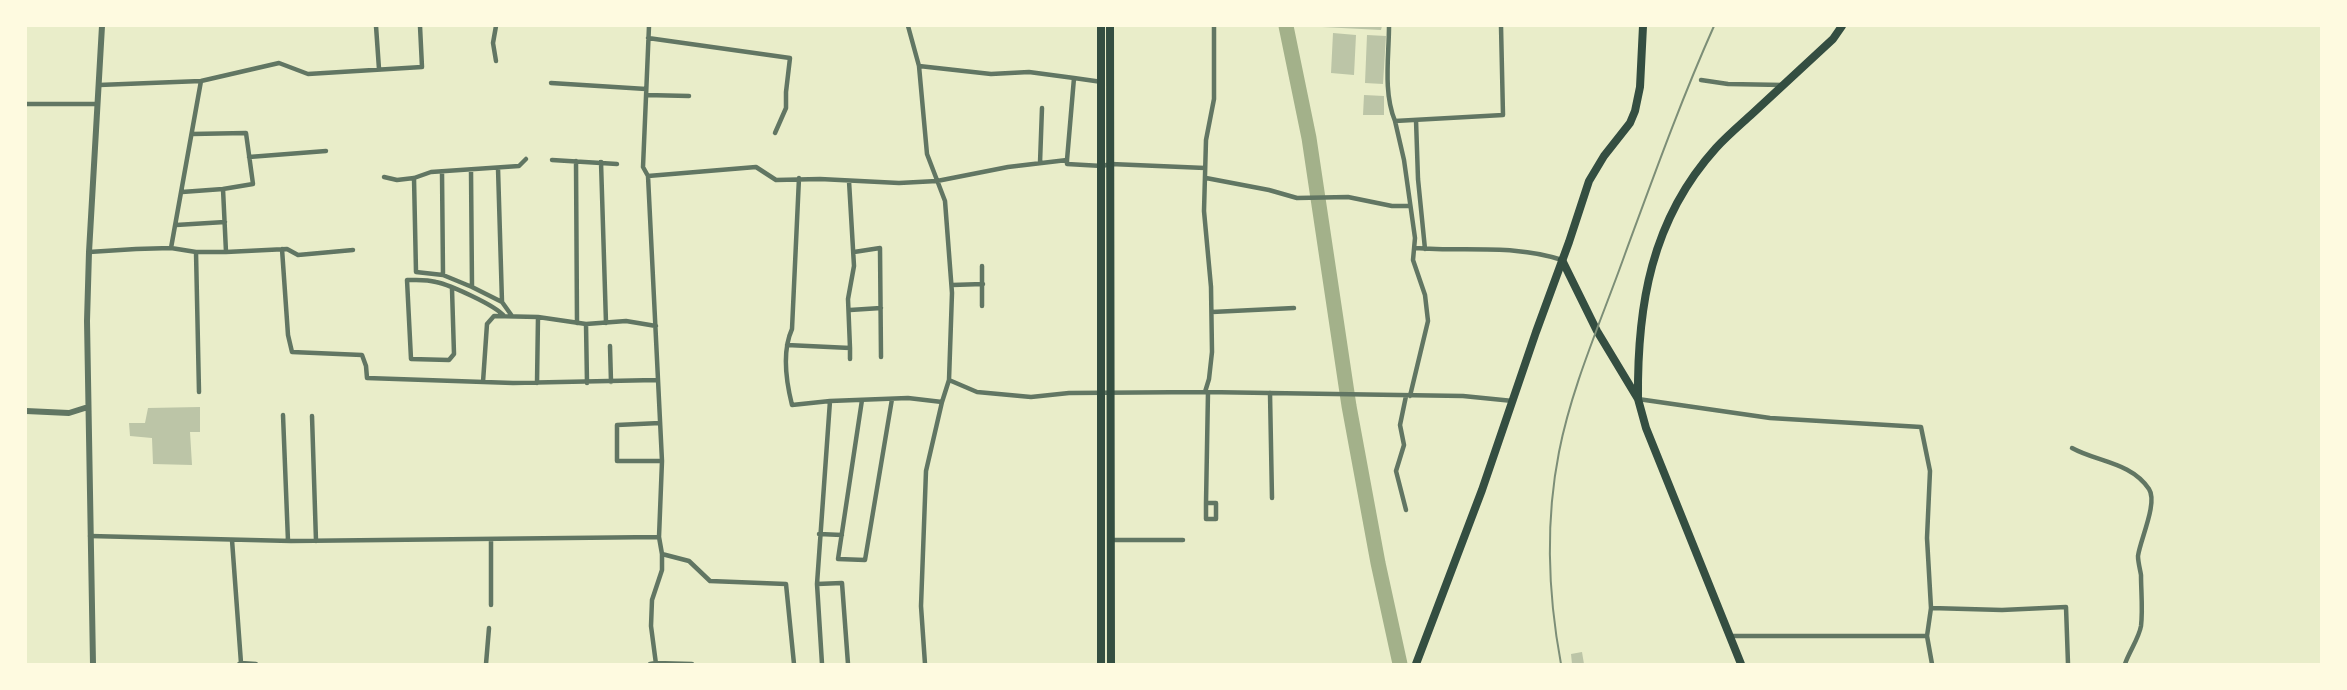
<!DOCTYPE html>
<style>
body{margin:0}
#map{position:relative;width:2347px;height:690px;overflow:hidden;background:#e9edc9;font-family:"Public Sans",sans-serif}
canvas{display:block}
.frame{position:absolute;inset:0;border:27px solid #fefae0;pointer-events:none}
</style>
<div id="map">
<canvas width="2347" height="690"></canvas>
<div class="frame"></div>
</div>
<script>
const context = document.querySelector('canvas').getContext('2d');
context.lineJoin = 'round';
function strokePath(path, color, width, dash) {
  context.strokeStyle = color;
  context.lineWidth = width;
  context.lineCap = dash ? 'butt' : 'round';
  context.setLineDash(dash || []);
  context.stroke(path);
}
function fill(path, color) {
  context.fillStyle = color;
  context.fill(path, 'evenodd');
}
const river = new Path2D(`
 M1286,26L1309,138L1349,406L1378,563L1400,664`);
const building = new Path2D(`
 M1322,26H1382L1381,30L1322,27Z
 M1333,33L1356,35L1354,75L1331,73Z
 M1367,35L1386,36L1383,84L1365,83Z
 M1364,95L1384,96V115H1363Z
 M200,407V432H190L192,465L153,464L152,438L130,436L129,423H145L148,408Z
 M1582,652L1584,664H1572L1571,654Z`);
const minor = new Path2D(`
 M376,26L379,69
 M649,26L643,167L648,176L662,461L659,537L662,554V570L652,600L651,626L656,664
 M908,26L919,66L927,154L945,201L952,293L949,380L942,402L926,471L921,606L925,664
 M1389,26C1389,56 1383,92 1395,121
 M648,38L790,58L786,92V108L775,133
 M496,61L493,43L496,26
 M919,66L991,74L1029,72L1074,78L1067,160
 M1074,78L1102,82
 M1701,80L1728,84L1783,85
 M551,83L646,89
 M99,85L201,81L279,63L308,74L422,67L420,26
 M646,95L689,96
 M26,104H97
 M1416,120L1418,179L1425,249
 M192,134L246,133L253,184L223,189L226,252
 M249,157L326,151
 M552,160L617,164
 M576,161L577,323
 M601,162L606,323
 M1040,163L1042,108
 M498,168L502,302L512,316
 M471,170L472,287L502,302
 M442,172L443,275
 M648,176L756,167L776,180L820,179L899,183L937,181L1008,167L1067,160V164L1102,166L1111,164L1205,168
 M384,177L397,180L414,178L431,172L519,166L526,159
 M414,178L416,272L443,275L472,287
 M799,178L792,329C782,351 786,381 792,405L830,401
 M1206,178L1269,190L1297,198L1348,197L1392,206H1409
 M182,192L223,189
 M176,225L225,222
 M171,248L201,81
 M1415,248C1465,252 1515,244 1562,260
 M282,249L288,335L292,352L362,355L366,366L367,378L513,383L656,380
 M89,252L136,249L171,248L196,252H226L287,249L298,255L353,250
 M196,252L199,392
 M854,252L880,248L881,357
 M952,285L983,284
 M452,289L454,354L449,360L411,359L407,280C416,280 426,279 436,282C450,285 495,305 504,316
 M982,306V266
 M850,310L881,308
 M1212,312L1294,308
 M586,324L587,383
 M787,345L850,348L848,299L854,266L849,181
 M610,346L611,382
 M850,348V359
 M949,380L977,392L1031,397L1069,393L1205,392L1463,396L1513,401
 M483,382L487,324L494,316L538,317L586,324L626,321L656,326
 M537,383L538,317
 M1205,392L1209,379L1212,352L1211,287L1204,211L1206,140L1214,99V26
 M1270,393L1272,498
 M1410,396L1428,321L1425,295L1413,260L1415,238L1404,160L1395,121L1503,115L1501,26
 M1638,399L1770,418L1921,427L1930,471L1927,538L1931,608L1927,636L1932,664
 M862,400L838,559L865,560L892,399
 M283,415L288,541
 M312,416L316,541
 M660,423L617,425V461H662
 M2072,448C2097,462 2131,462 2149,489C2158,503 2140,540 2138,556C2138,562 2140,569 2141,575C2141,591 2143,610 2141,626C2139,638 2129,652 2125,664
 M1206,503H1216V519H1206V503L1208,392
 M1406,510L1396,471L1404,445L1400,425L1406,396
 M819,534L842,535
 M90,536L291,541L659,537
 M232,540L241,663
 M1110,540H1183
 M662,554L689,561L710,581L786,584L794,664
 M817,584L842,583L848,664
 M491,605V539
 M1931,608L2002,610L2066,607L2068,664
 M1730,636H1927
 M239,664L241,663L256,664
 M486,664L489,628
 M650,664L656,663L692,664
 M822,664L817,584L830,401L908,398L942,402`);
const tertiary = new Path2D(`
 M26,411L69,413L88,407
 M93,664L87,321L89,252L102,26`);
const primary = new Path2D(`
 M1562,260L1597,331L1638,399L1646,428L1741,664
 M1638,399C1637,306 1651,220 1716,148C1727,136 1740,125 1752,114C1779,89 1806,64 1833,39L1842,26`);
const trunk = new Path2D(`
 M1101,26V664
 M1110,26L1111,664
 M1416,664L1482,490L1536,332L1569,242L1589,181L1604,156L1630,123L1635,111L1640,87L1643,26`);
const rail = new Path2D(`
 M1561,664C1548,594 1545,523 1559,452C1572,385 1602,319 1625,254C1653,178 1681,100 1714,26`);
strokePath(river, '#a3b18a', 15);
fill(building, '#bcc5a7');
strokePath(minor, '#617663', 4.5);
strokePath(tertiary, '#617663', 6);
strokePath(primary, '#344e41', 8);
strokePath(trunk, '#344e41', 8);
strokePath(rail, '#7c8e77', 2);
</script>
